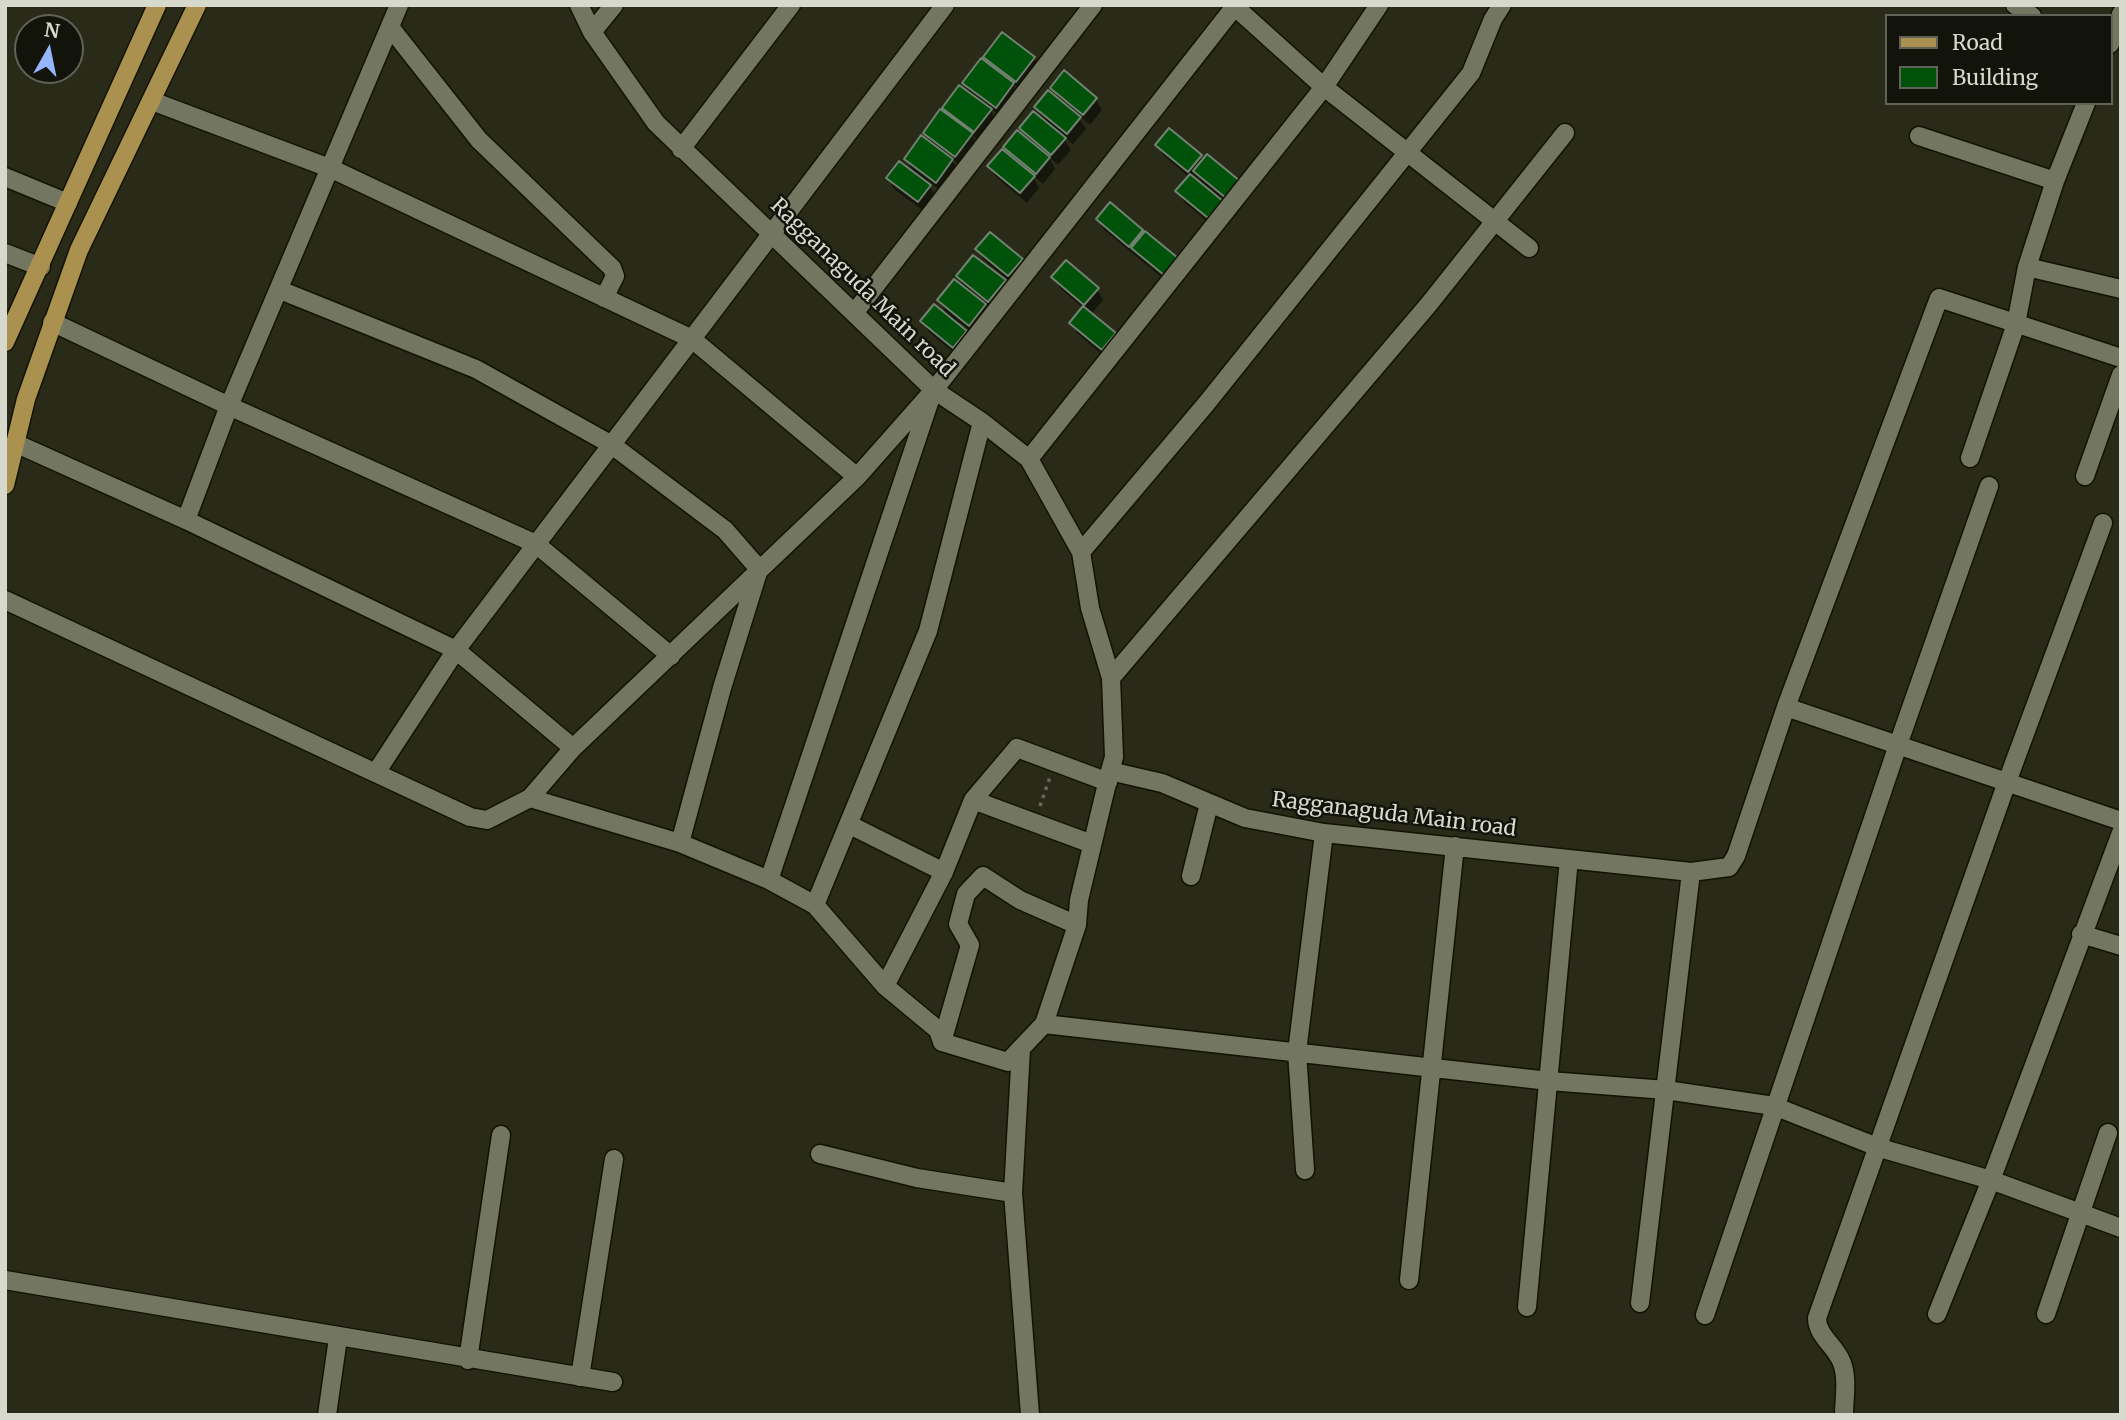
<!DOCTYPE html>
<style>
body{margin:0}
#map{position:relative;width:2126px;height:1420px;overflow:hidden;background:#292b18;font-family:Merriweather,serif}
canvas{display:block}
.frame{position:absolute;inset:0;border:7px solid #d7d9cd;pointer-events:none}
.legend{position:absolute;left:1885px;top:14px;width:228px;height:91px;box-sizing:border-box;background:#12130a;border:2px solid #616258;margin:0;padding:9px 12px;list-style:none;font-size:21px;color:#d7d9cd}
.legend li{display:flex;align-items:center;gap:14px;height:35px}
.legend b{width:35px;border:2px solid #616258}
.north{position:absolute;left:14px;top:14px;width:70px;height:70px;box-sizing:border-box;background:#12130a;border:2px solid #616258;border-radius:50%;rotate:9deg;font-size:19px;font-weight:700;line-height:28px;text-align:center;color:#d7d9cd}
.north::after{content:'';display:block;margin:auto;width:24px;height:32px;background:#95b6fd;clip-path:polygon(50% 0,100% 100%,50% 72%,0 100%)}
</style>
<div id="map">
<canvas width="2126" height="1420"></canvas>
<div class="frame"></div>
<ul class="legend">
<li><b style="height:9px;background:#aa9150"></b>Road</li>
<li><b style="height:19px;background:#00520a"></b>Building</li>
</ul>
<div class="north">N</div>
</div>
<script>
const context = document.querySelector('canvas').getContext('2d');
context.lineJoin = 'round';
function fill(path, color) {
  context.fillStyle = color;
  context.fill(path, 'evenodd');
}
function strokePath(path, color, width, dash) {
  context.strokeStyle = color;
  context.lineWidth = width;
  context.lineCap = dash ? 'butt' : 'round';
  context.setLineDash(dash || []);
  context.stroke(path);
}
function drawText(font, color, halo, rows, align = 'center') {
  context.font = font + ' Merriweather,serif';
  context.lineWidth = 5;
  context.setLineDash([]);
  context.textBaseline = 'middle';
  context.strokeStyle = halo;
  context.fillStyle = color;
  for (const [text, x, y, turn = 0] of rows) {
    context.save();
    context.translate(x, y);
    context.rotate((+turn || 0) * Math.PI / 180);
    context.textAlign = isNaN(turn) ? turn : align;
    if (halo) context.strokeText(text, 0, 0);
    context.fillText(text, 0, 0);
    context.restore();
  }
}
const shadow = new Path2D(`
 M985,57L1034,58L1040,69L1023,91L1013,84L1019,95L1002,117L989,107L996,121L981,142L972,135L978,145L962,166L951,158L958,171L943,192L926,180L936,197L925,212L894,189L888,178L915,175L906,159L933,146L925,133L950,118L944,108L972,97L964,83L991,67Z
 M1052,88L1096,99L1102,110L1090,125L1077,115L1086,129L1073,144L1062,135L1071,150L1058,165L1049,157L1055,169L1043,184L1032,175L1039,188L1027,203L996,177L989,166L1013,160L1005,147L1028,140L1021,128L1045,122L1036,107L1061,102Z
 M1157,145L1200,156L1233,208L1218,196L1228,213L1215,228L1184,202L1178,191L1189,177L1163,155ZM1198,177L1205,188L1195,181Z
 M1098,219L1142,231L1171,285L1104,230Z
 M977,249L1021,261L1027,271L1015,286L984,260Z
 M958,277L1004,282L1010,292L995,311L983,302L991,316L976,335L959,322L957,324L972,343L960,358L929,332L922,321L948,317L939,300L966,290Z
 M1054,277L1097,289L1103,300L1091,315L1114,334L1121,345L1108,360L1077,333L1071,323L1083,308L1060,288Z`);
const building = new Path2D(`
 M1002,32L1035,57L1016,82L983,57Z
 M981,58L1014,83L996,108L962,83Z
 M1064,70L1097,98L1083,115L1050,88Z
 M959,85L992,109L974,132L942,108Z
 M1048,90L1081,117L1067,134L1034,107Z
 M940,109L973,133L955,157L923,133Z
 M1033,111L1066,138L1051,155L1019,128Z
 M1169,128L1202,155L1188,172L1155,145Z
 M1017,130L1050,157L1036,174L1003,147Z
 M921,135L953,159L936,183L904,159Z
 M1002,149L1035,176L1020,193L987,166Z
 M1207,154L1240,181L1226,198L1193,171Z
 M899,161L931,185L918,202L886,178Z
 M1190,174L1223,201L1208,218L1175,191Z
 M1110,202L1143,230L1129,247L1096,219Z
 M1145,231L1178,258L1164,275L1131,248Z
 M990,232L1023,259L1008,276L975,249Z
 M973,255L1006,280L988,302L956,276Z
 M1066,260L1099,288L1084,305L1051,277Z
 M954,279L986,304L969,326L937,300Z
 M934,304L967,331L953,348L920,321Z
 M1083,306L1116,333L1102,350L1069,323Z`);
const path = new Path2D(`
 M1040,806L1050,777`);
const minor = new Path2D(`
 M579,5L592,32L656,123L934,390L982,422L1029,459L1081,552L1090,608L1111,678L1114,757L1110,771L1162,783L1245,818L1324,833L1691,872L1729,867L1736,856L1786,707L1939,298L2121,358
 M1233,5L1324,87L1529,248
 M2015,5L2032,16
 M390,27L479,140L612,268L615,276L604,298
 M592,32L614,5
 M2110,44L2121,14
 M152,101L332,169L692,339L857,477
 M1919,136L2055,181
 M681,149L791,5
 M5,177L68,203
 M5,253L41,267
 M2027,267L2121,289
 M280,290L476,369L612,445L725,530L759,569L722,688L680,843
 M855,312L1093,5
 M52,322L229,406L536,544L671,656
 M15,443L186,520L456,650L573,748
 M1970,458L2016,324L2027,267L2055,181L2086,103
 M1029,459L1324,87L1379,5
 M2085,476L2121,375
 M186,520L229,406L399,5
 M1081,552L1206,404L1471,73L1493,19L1502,5
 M5,600L470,817L487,820L530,798L573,748L857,477L934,390L1236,5
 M1111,678L1429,304L1565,133
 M1786,707L2121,821
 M377,771L456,650L945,5
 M530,798L680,843L769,880L815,905L885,986L938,1030L942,1042L1008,1062L1044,1024L1077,925L1079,900L1110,771
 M973,800L1092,844
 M850,825L944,872L973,800L1017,748L1108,782
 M1191,876L1209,804
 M769,880L931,397
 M815,905L928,631L982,422
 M2081,934L2121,946
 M885,986L944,872
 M1044,1024L1549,1081L1666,1090L1774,1106L1880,1148L1991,1180L2121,1228
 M942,1042L970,945L958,924L966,894L983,876L1020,900L1077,925
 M1021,1049L1013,1193L1030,1415
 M820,1154L917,1178L1013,1193
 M1305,1170L1297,1052L1324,833
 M5,1280L613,1382
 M1409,1280L1455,846
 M1640,1303L1691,872
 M1527,1307L1569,859
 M1937,1314L1991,1180L2121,833
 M2046,1314L2108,1133
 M1705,1315L1898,745L1989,486
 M468,1360L501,1135
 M580,1377L614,1159
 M327,1415L338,1338
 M1844,1415C1844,1398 1848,1379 1842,1363C1836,1346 1817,1336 1817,1318L2007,782L2103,523`);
const major = new Path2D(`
 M5,342L157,5
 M5,485L26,399L79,250L197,5`);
const streetNames = [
 ["Ragganaguda Main road",862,288,44],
 ["Ragganaguda Main road",1394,815,7]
];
fill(shadow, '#0007');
fill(building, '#00520a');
strokePath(building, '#718271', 2);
strokePath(minor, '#121303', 21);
strokePath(major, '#121303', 21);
strokePath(path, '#676959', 3.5, [3.5, 5]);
strokePath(minor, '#737661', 18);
strokePath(major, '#aa9150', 18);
drawText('21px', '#d7d9cd', '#12130a', streetNames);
</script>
